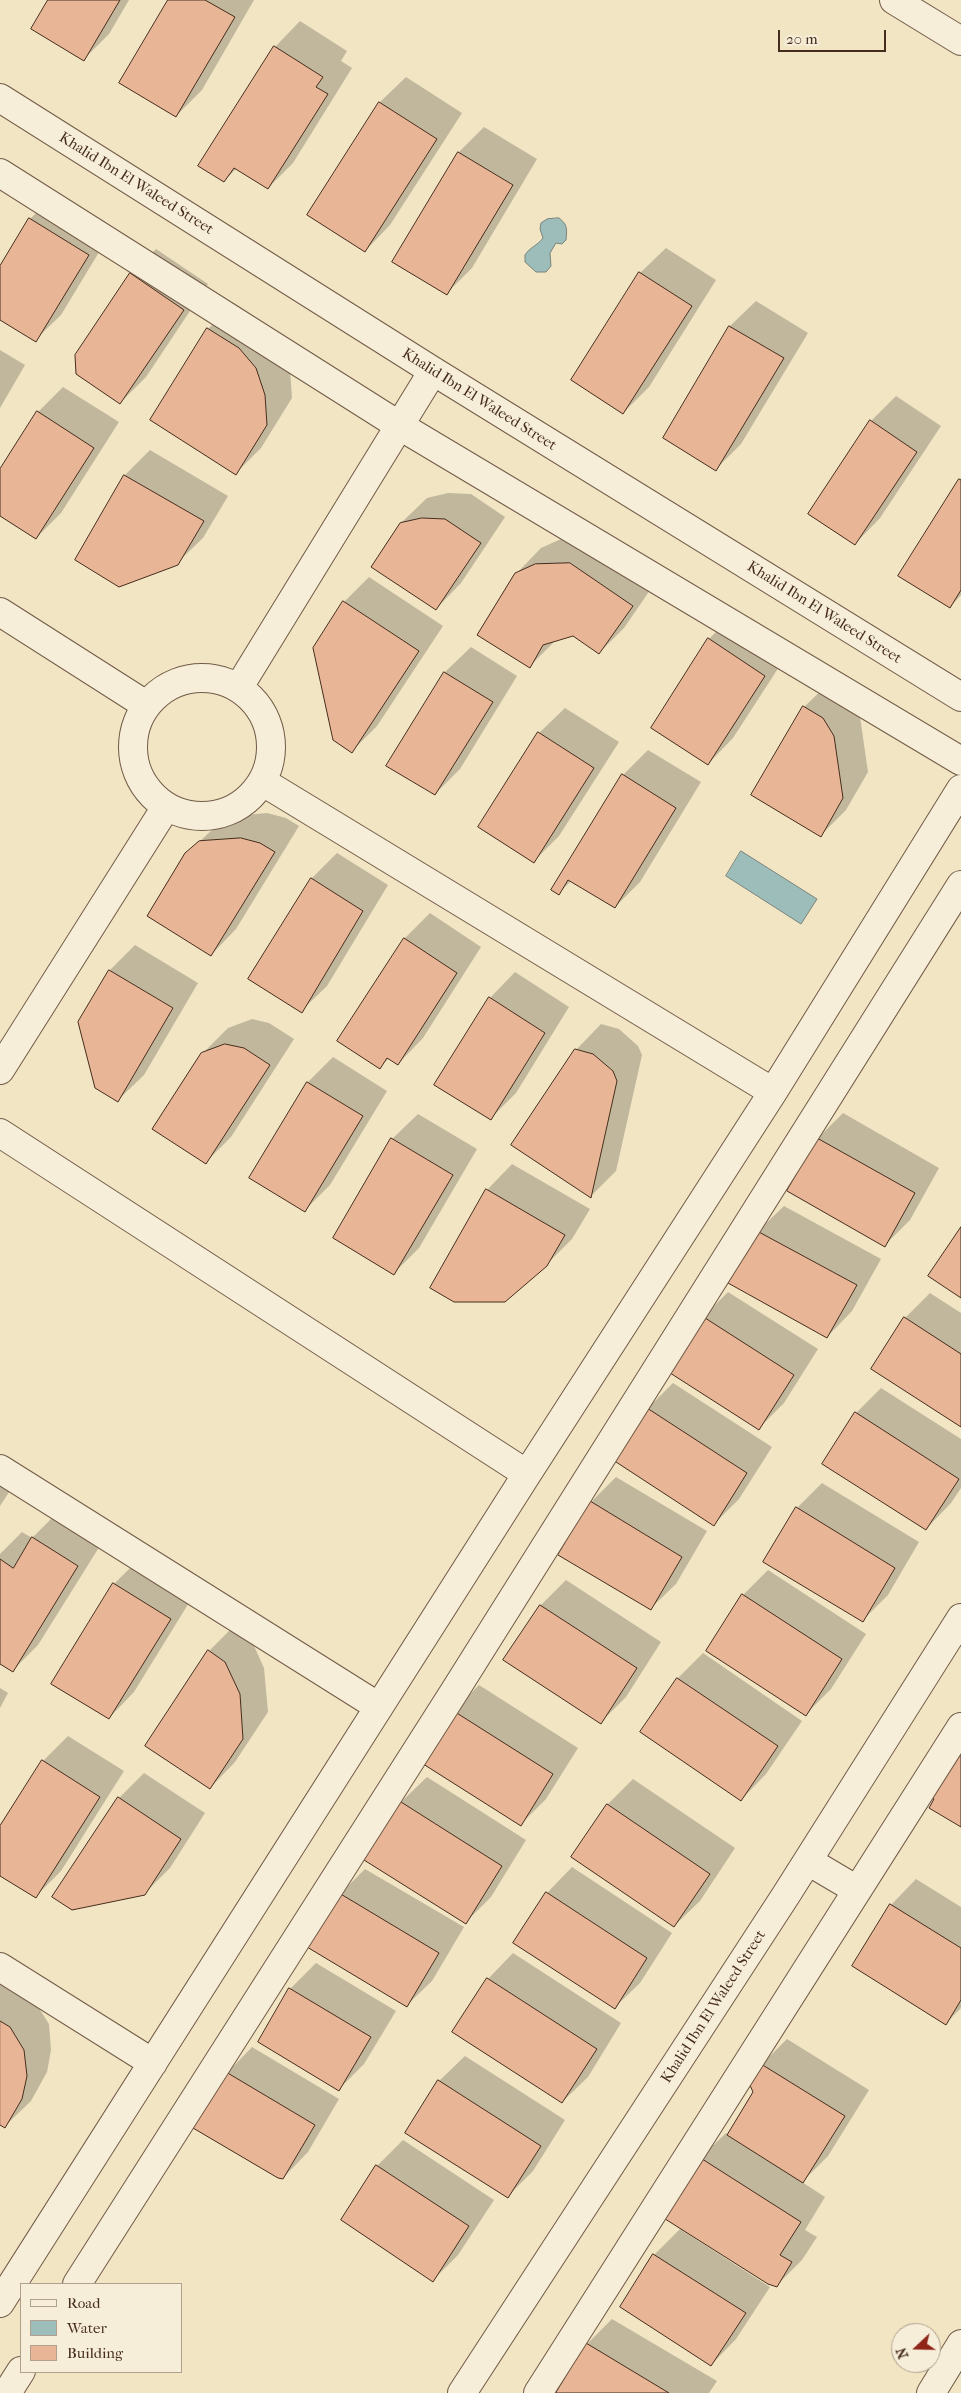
<!DOCTYPE html>
<style>
body{margin:0}
#map{position:relative;width:961px;height:2393px;overflow:hidden;background:#f1e5c4;font-family:"IM FELL French Canon",serif}
canvas{display:block}
.legend{position:absolute;left:20px;top:2283px;width:162px;height:90px;box-sizing:border-box;background:#f6eed9;border:1px solid #b0a08d;margin:0;padding:6px 9px;list-style:none;font-size:15px;color:#462c1c}
.legend li{display:flex;align-items:center;gap:10px;height:25px}
.legend b{width:25px;border:1px solid #b0a08d}
.north{position:absolute;left:891px;top:2323px;width:50px;height:50px;box-sizing:border-box;background:#f6eed9;border:1px solid #b0a08d;border-radius:50%;rotate:249deg;font-size:14px;font-weight:700;line-height:20px;text-align:center;color:#462c1c}
.north::after{content:'';display:block;margin:auto;width:18px;height:22px;background:#8f2418;clip-path:polygon(50% 0,100% 100%,50% 72%,0 100%)}
.scale{position:absolute;left:778px;top:30px;width:108px;height:22px;box-sizing:border-box;border:2px solid #462c1c;border-top:0;padding-left:6px;font-size:15px;line-height:18px;white-space:nowrap;color:#462c1c;-webkit-text-stroke:4px #f6eed9;paint-order:stroke}
</style>
<div id="map">
<canvas width="961" height="2393"></canvas>
<ul class="legend">
<li><b style="height:6px;background:#f6eed9"></b>Road</li>
<li><b style="height:14px;background:#9cbdba"></b>Water</li>
<li><b style="height:14px;background:#e8b696"></b>Building</li>
</ul>
<div class="north">N</div>
<div class="scale">20 m</div>
</div>
<script>
const context = document.querySelector('canvas').getContext('2d');
context.lineJoin = 'round';
function fill(path, color) {
  context.fillStyle = color;
  context.fill(path, 'evenodd');
}
function strokePath(path, color, width, dash) {
  context.strokeStyle = color;
  context.lineWidth = width;
  context.lineCap = dash ? 'butt' : 'round';
  context.setLineDash(dash || []);
  context.stroke(path);
}
function drawText(font, color, halo, rows, align = 'center') {
  context.font = font + ' "IM FELL French Canon",serif';
  context.lineWidth = 4;
  context.setLineDash([]);
  context.textBaseline = 'middle';
  context.strokeStyle = halo;
  context.fillStyle = color;
  for (const [text, x, y, turn = 0] of rows) {
    context.save();
    context.translate(x, y);
    context.rotate((+turn || 0) * Math.PI / 180);
    context.textAlign = isNaN(turn) ? turn : align;
    if (halo) context.strokeText(text, 0, 0);
    context.fillText(text, 0, 0);
    context.restore();
  }
}
const water = new Path2D(`
 M559,218C568,225 567,229 566,240L562,244L556,243L550,253L551,266L546,272H536L525,262V255C530,247 537,246 543,238L540,229L541,223L547,219Z
 M741,851L817,899L801,924L726,876Z`);
const shadow = new Path2D(`
 M50,0H129L109,34L84,59Z
 M169,0H254L202,90L176,116Z
 M300,21L347,51L341,61L352,68L293,163L268,188L237,168L224,181L275,47Z
 M406,77L462,113L390,225L365,251L309,215L380,102Z
 M484,127L537,159L472,268L447,293L393,261L459,152Z
 M55,194L113,229L61,315L35,340L0,318V268L30,219Z
 M666,248L716,280L649,387L623,413L640,273Z
 M156,249L208,284L146,377L120,403L131,274Z
 M756,301L808,333L741,444L716,469L664,437L730,326Z
 M234,303L264,323L281,342L290,369L292,398L261,448L236,473L151,420L208,329Z
 M0,350L25,365L0,408Z
 M63,387L119,422L61,513L36,538L0,515V471L38,412Z
 M896,396L941,426L880,518L855,544L871,421Z
 M150,450L228,496L203,538L177,563L76,559L125,475Z
 M961,478V595L950,607L900,575Z
 M448,493L471,494L505,517L461,583L436,609L401,523L427,498Z
 M596,538L657,580L624,628L599,653L573,635L556,640L530,666L516,574L541,548L561,539Z
 M369,577L443,626L377,726L352,751L344,602Z
 M734,614L790,650L733,738L708,764L709,639Z
 M471,647L517,676L460,769L435,794L388,765L445,672Z
 M830,682L859,710L868,772L846,810L821,835L804,707Z
 M565,708L619,742L559,836L534,861L539,733Z
 M648,750L701,782L640,882L615,907L572,880L559,893L623,775Z
 M267,813L286,818L299,826L236,929L211,955L186,854L226,817Z
 M337,853L388,885L327,986L301,1011L311,879Z
 M430,913L481,947L423,1038L398,1064L389,1058L380,1067L339,1041L405,938Z
 M135,945L198,983L144,1075L118,1100L110,970Z
 M515,972L569,1007L516,1093L490,1119V998Z
 M252,1019L269,1023L294,1039L231,1137L206,1162L202,1054L228,1028Z
 M601,1024L619,1029L638,1046L642,1055L616,1171L591,1196L576,1050Z
 M333,1057L387,1091L330,1185L304,1211L250,1177L308,1082Z
 M843,1113L939,1168L910,1220L885,1245L818,1138Z
 M418,1114L477,1149L419,1248L394,1273L392,1139Z
 M512,1164L590,1209L572,1239L546,1265L431,1287L487,1190Z
 M784,1206L881,1259L852,1311L827,1337L758,1231Z
 M728,1292L818,1349L784,1403L759,1428L703,1317Z
 M930,1293L961,1313V1425L905,1318Z
 M673,1383L772,1447L739,1499L714,1524L648,1408Z
 M881,1388L961,1439V1488L951,1503L926,1529L856,1413Z
 M0,1473L15,1483L0,1506Z
 M616,1477L707,1531L676,1584L650,1609L591,1502Z
 M822,1483L919,1542L888,1595L863,1620L797,1508Z
 M58,1512L103,1541L38,1645L12,1671L0,1663V1554L22,1532L32,1538Z
 M140,1558L195,1593L134,1692L109,1718L53,1683L114,1584Z
 M768,1570L866,1634L831,1689L805,1715L743,1595Z
 M566,1580L661,1642L626,1697L601,1722L505,1660L541,1605Z
 M234,1626L250,1637L264,1668L268,1712L235,1762L210,1788L209,1651Z
 M703,1653L802,1721L766,1774L741,1800L642,1732L678,1678Z
 M479,1685L578,1748L546,1799L521,1824L453,1711Z
 M0,1688L8,1693L0,1708Z
 M68,1736L124,1771L61,1871L35,1897L0,1874V1829L43,1761Z
 M144,1773L205,1813L170,1868L144,1894L119,1798Z
 M427,1777L526,1840L491,1897L466,1922L401,1802Z
 M633,1779L735,1848L700,1901L674,1926L573,1857L608,1804Z
 M572,1867L672,1933L640,1983L614,2008L547,1893Z
 M365,1869L464,1927L432,1981L406,2006L340,1894Z
 M916,1879L961,1907V2008L946,2023L891,1905Z
 M513,1953L621,2023L588,2077L562,2102L488,1979Z
 M316,1963L396,2011L364,2064L339,2089L259,2042L290,1989Z
 M0,1982L35,2002L49,2024L51,2050L47,2072L31,2101L5,2126L0,2123Z
 M787,2039L869,2090L828,2156L802,2182L825,2197L805,2230L817,2237L802,2260L777,2285L700,2158L726,2133L728,2135L754,2092L762,2064Z
 M252,2047L339,2099L308,2152L283,2178L227,2073Z
 M465,2056L565,2120L533,2171L508,2196L439,2081Z
 M403,2140L494,2200L458,2255L433,2280L342,2220L377,2166Z
 M680,2229L770,2287L736,2339L711,2365L621,2307L654,2255Z
 M612,2319L717,2381L709,2393H558L587,2344Z`);
const building = new Path2D(`
 M48,0H120L84,61L31,29Z
 M168,0H205L235,17L176,117L119,83Z
 M274,46L323,77L316,87L328,94L268,189L234,168L224,182L198,166Z
 M379,102L437,139L365,252L307,215Z
 M458,152L513,185L447,295L392,262Z
 M29,218L89,255L36,342L0,320V266Z
 M639,272L692,306L623,414L571,380Z
 M130,273L184,310L120,404L76,374L75,355Z
 M729,326L784,358L716,471L663,438Z
 M207,328L239,348L256,368L265,395L267,425L236,475L150,420Z
 M37,411L94,448L36,539L0,516V469Z
 M870,420L917,452L855,545L808,514Z
 M124,475L204,521L178,565L119,587L75,560Z
 M959,479L961,480V590L950,608L898,576Z
 M422,518L445,519L481,543L436,610L371,567L400,523Z
 M570,563L633,606L599,654L573,636L543,645L530,668L477,635L515,573L535,564Z
 M343,601L419,651L352,753L333,740L313,648Z
 M708,638L765,676L708,765L651,728Z
 M444,672L493,702L435,795L386,766Z
 M803,706L823,718L834,736L843,798L821,837L751,795Z
 M538,732L594,768L534,863L478,827Z
 M622,774L676,808L615,908L568,880L559,895L551,890Z
 M241,838L260,843L275,852L211,956L147,916L185,853L199,841Z
 M311,878L363,911L302,1013L248,979Z
 M404,938L457,973L398,1065L387,1058L380,1069L337,1041Z
 M109,970L173,1008L118,1102L95,1088L78,1022Z
 M489,997L545,1033L491,1120L434,1085Z
 M225,1044L244,1048L270,1065L206,1164L152,1129L201,1053Z
 M575,1049L593,1054L613,1071L617,1081L591,1198L511,1145Z
 M307,1082L363,1116L305,1212L249,1178Z
 M391,1138L453,1175L394,1275L333,1238Z
 M817,1138L915,1193L885,1247L787,1191Z
 M486,1189L565,1235L547,1266L505,1302H454L430,1288Z
 M961,1227V1298L928,1276Z
 M757,1231L857,1285L827,1338L728,1283Z
 M702,1316L794,1375L759,1430L667,1371Z
 M904,1317L961,1354V1427L871,1369Z
 M647,1408L747,1473L714,1526L613,1460Z
 M855,1412L959,1479L926,1530L822,1464Z
 M590,1501L682,1557L651,1610L558,1555Z
 M796,1507L895,1568L863,1622L763,1562Z
 M32,1537L78,1566L13,1672L0,1664V1559L13,1568Z
 M113,1583L171,1619L109,1719L51,1684Z
 M742,1594L842,1659L806,1716L706,1651Z
 M540,1605L637,1668L601,1724L503,1660Z
 M208,1650L225,1662L240,1694L243,1739L210,1789L145,1746Z
 M677,1678L778,1746L741,1801L640,1732Z
 M452,1710L553,1774L521,1826L420,1762Z
 M961,1752V1827L929,1808L934,1799L923,1793L947,1753L957,1759Z
 M42,1760L100,1797L36,1898L0,1876V1826Z
 M118,1797L181,1839L145,1895L72,1910L52,1897Z
 M401,1802L502,1866L466,1924L364,1860Z
 M607,1804L710,1874L674,1927L571,1857Z
 M546,1892L647,1958L615,2009L513,1943Z
 M339,1893L439,1953L407,2007L307,1947Z
 M890,1904L961,1948V2000L946,2025L852,1966Z
 M487,1978L597,2049L562,2103L452,2032Z
 M289,1988L371,2037L339,2091L258,2042Z
 M0,2021L10,2027L24,2050L27,2076L22,2099L5,2128L0,2125Z
 M761,2064L845,2116L803,2183L727,2135L753,2092L749,2083Z
 M226,2072L315,2125L283,2179L278,2178L193,2128Z
 M438,2080L541,2146L508,2198L405,2133Z
 M699,2157L801,2222L780,2255L792,2262L777,2287L768,2284L662,2217Z
 M376,2165L469,2226L433,2282L341,2220Z
 M653,2254L746,2313L711,2366L620,2307Z
 M586,2343L669,2393H556Z`);
const minor = new Path2D(`
 M0,98L433,371L961,697
 M0,173L400,426L961,761
 M0,612L146,705
 M133 747a69 69 0 1 1 138 0a69 69 0 1 1-138 0Z
 M239,687L433,371
 M263,782L773,1092
 M0,1070L166,807
 M0,1133L527,1474
 M0,1469L379,1707
 M808,1861L857,1890
 M0,1967L153,2063
 M77,2284L454,1692L961,885
 M0,2303L527,1474L773,1092L961,789
 M7,2393L21,2371
 M462,2393L786,1895L961,1618
 M538,2393L961,1727`);
const tertiary = new Path2D(`
 M894,0L961,41
 M931,2393L961,2344`);
const streetNames = [
 ["Khalid Ibn El Waleed Street",136,184,32],
 ["Khalid Ibn El Waleed Street",479,400,32],
 ["Khalid Ibn El Waleed Street",824,613,32],
 ["Khalid Ibn El Waleed Street",714,2007,-57]
];
fill(water, '#9cbdba');
strokePath(water, '#7a837b', 1);
fill(shadow, '#0003');
fill(building, '#e8b696');
strokePath(building, '#462c1c', 1);
strokePath(minor, '#715a46', 30);
strokePath(tertiary, '#715a46', 30);
strokePath(minor, '#f6eed9', 28);
strokePath(tertiary, '#f6eed9', 28);
drawText('15px', '#462c1c', '#f6eed9', streetNames);
</script>
